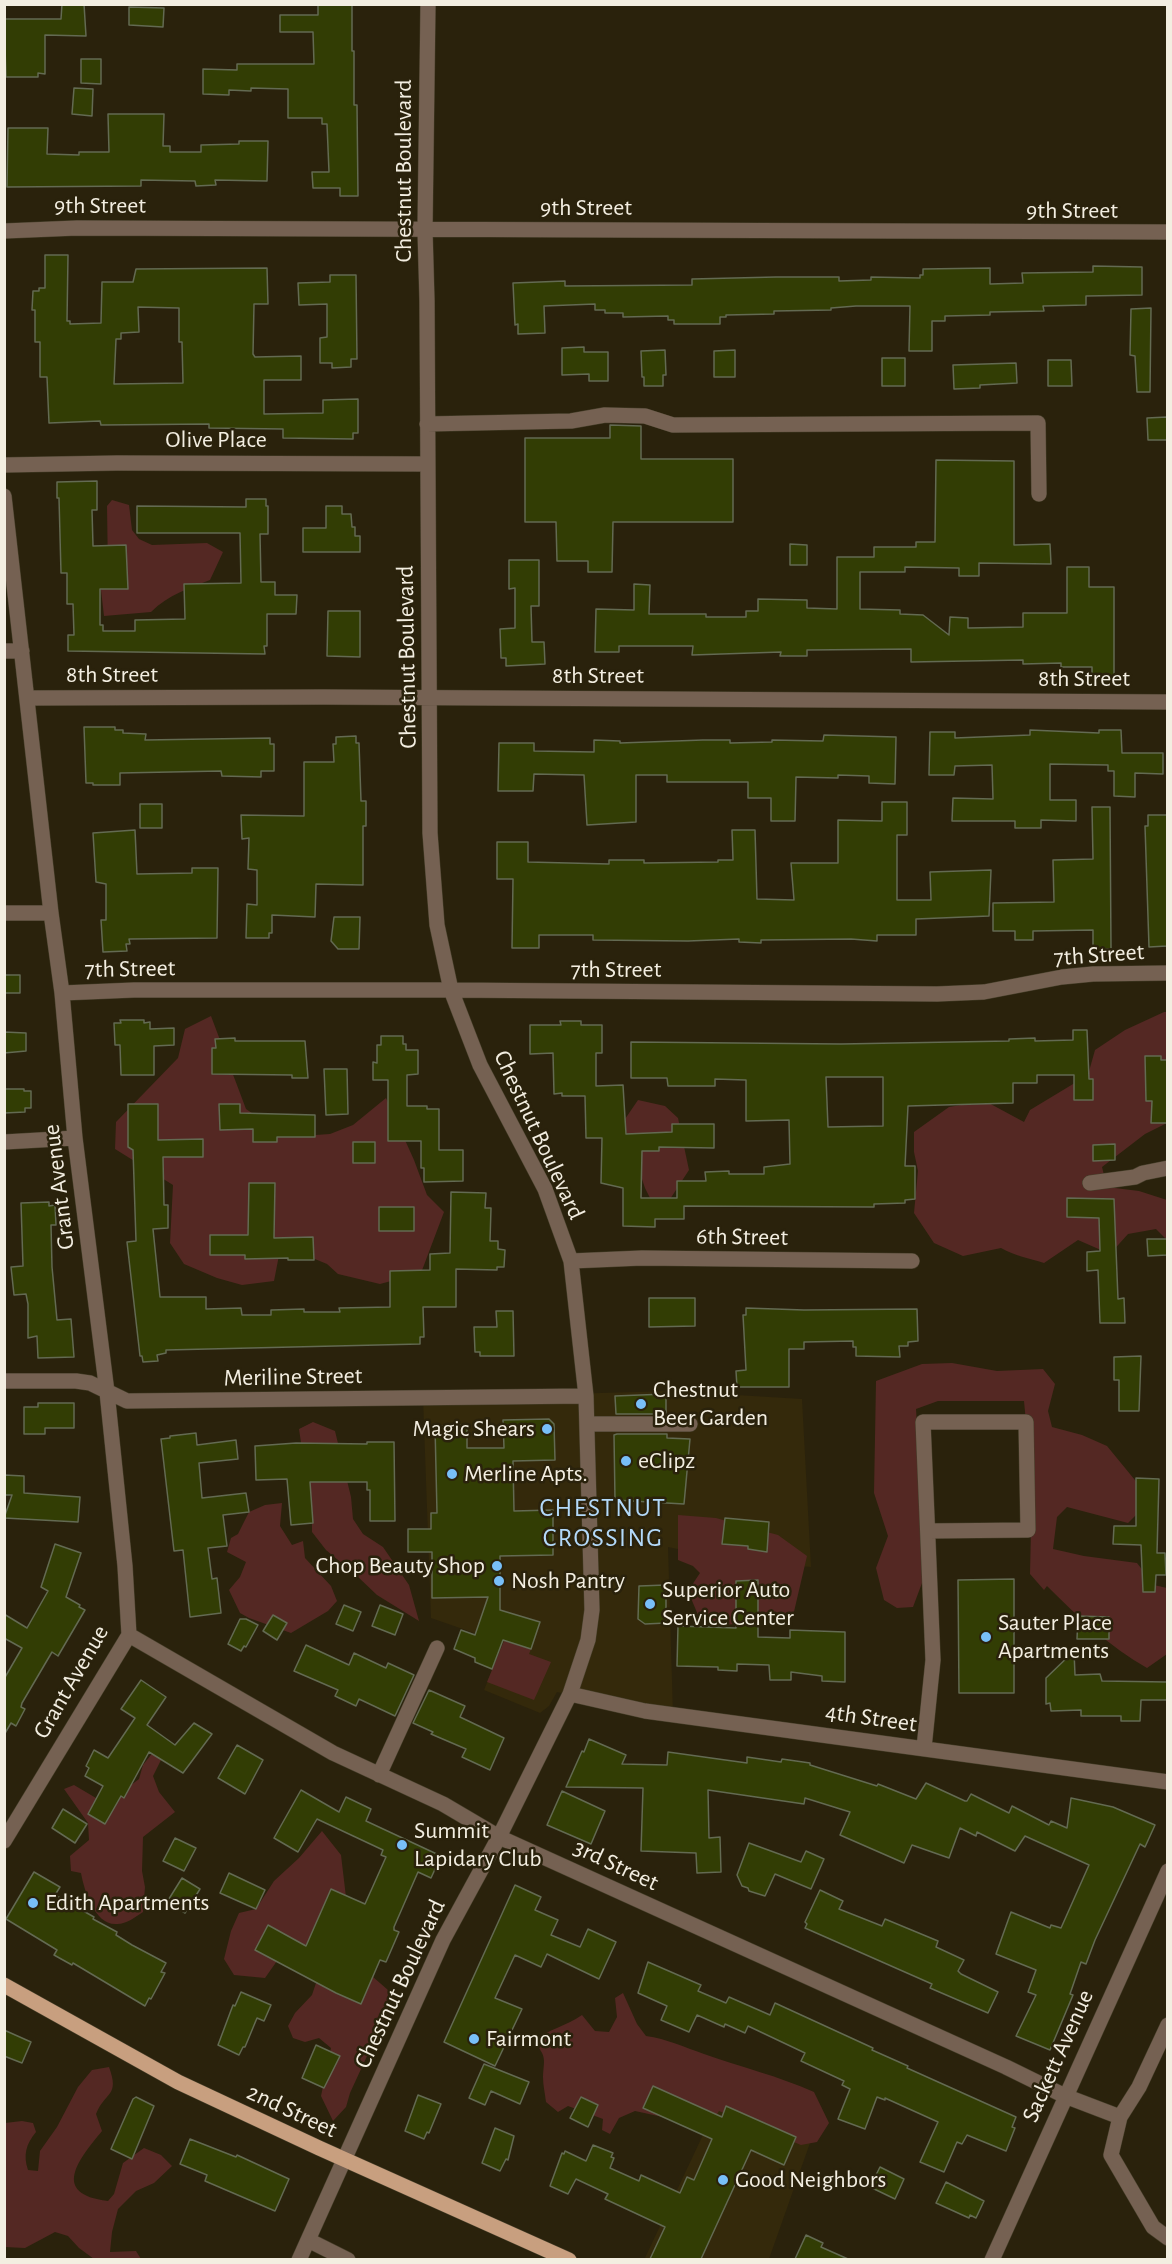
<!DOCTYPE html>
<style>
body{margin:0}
#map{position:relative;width:1172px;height:2264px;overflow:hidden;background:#2a220c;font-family:"Alegreya Sans",sans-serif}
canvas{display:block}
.frame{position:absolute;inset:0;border:6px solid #f3eee1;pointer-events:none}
</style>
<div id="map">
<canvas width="1172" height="2264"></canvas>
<div class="frame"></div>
</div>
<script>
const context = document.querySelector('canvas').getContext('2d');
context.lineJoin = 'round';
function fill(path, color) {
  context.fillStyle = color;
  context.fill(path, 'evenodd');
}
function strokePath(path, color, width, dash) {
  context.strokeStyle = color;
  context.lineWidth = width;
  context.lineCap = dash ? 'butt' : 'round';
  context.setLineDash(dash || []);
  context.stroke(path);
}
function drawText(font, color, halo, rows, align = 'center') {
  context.font = font + ' "Alegreya Sans",sans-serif';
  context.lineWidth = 5;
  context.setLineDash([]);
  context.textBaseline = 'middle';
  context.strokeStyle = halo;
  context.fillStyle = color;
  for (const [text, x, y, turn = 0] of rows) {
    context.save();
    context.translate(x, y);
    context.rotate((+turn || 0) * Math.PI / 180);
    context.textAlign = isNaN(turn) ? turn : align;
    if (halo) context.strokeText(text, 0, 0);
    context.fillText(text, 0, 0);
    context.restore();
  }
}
const built = new Path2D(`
 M671,1391L802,1399L811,1567L726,1559L668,1547L673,1714L645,1711L557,1692L549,1706L540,1713L484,1690L503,1643L431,1618L423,1398Z
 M718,2103L810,2143L769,2259L644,2260Z`);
const green = new Path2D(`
 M112,500L129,505L132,530L139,539L152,545L207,543L223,552L210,580C189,588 168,595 151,612L104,616L101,590L108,574L107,506Z
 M1164,1012H1167V1123L1145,1134L1102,1167L1107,1187L1139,1191L1167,1200V1240L1156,1229L1128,1234L1110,1254L1078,1240L1044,1263C1029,1258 1015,1256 1001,1248L963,1256L934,1243L914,1213L918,1171L914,1152V1132L949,1107L985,1101L1024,1122L1030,1110L1088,1075L1095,1050L1125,1030Z
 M211,1016L246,1109L287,1137L330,1134L353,1125L386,1098L414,1160L427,1195L444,1212L421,1273L380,1284L338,1274L327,1264L281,1245L274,1281L242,1285L217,1278L184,1264L170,1243L173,1185L115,1149L116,1122L178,1058L185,1029Z
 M638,1100L665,1106L678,1118L689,1170L659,1216L645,1188L623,1122Z
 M952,1363L997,1371L1043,1369L1055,1384L1048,1411L1052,1427L1082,1435L1107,1446L1139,1485L1144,1507L1128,1523L1067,1507L1057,1517L1053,1549L1084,1556L1137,1563L1154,1585L1167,1588V1654L1147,1668C1110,1647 1078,1617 1047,1586L1044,1590L1030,1574L1032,1485L1024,1401H938L916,1409L924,1545L922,1583L913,1607L897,1608L884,1600L876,1568L888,1536L874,1493L876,1381L922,1364Z
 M313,1422L335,1431L351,1497L353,1519L363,1534L383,1547L409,1585L419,1621L377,1595L357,1576L326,1550L312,1532V1517L299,1429Z
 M282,1503L280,1526L292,1545L303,1541L305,1558L331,1586L337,1601L328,1611L291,1633L249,1618L240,1613L229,1590L240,1577L246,1562L227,1552L231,1538L238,1534L249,1512L265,1505Z
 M678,1515L716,1518L778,1535L807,1556L793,1616L712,1627L698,1615L688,1591L700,1573L693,1566L678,1560Z
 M504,1641L531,1649L529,1654L551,1662L534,1700L487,1682Z
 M154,1751L165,1752L153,1776L159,1792L175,1812L143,1837L142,1871L145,1887L143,1912C135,1917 127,1924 117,1924C95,1926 84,1890 81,1873L71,1871L70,1856L89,1840L88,1823L64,1789L74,1785L96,1798L110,1801L139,1779L143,1765Z
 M322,1831L341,1855L348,1914L350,1957L388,1990L390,2006L350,2093L346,2107L333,2121L321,2096L331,2048L319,2038L305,2042L293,2038L288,2026L295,2013L312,1995L320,1971L308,1944L284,1951L265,1978L234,1975L224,1959L231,1931L239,1913L256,1909L274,1881L299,1858Z
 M623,1993L637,2024L646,2036C667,2039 684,2047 704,2054C741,2067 778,2076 814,2092L829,2123L817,2142L801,2145L719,2111L709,2127L635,2111L619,2118L610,2134L602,2130L603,2119L568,2106L558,2112L546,2102C545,2094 543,2085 543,2077C544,2058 547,2058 534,2041C550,2028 565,2027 582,2015L595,2031L609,2032L617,2017L615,1998Z
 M109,2067C120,2097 105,2091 96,2114L102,2131C79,2159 50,2194 108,2201L114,2194L123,2163L144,2148L161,2155L172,2166L154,2183L136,2191L118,2209L112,2232L110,2252L136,2251L141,2259H94L79,2248L68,2236L55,2232L25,2248L5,2247V2123L22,2121L33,2123L36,2132C26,2144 23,2155 28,2170L38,2171L40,2151L57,2127L78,2087L92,2070Z`);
const building = new Path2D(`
 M62,4H84L86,36L45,35V74L38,73V77H6L4,19H61Z
 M318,4H352V51H354V105H357L358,196H340V188H313L312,172H329L327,124H322V118H288V89L251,88V91L229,90V95L203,94V69L237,70V64H314L313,32H280V15H318Z
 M129,7L164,8L163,27L129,25Z
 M81,59H101V84L81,83Z
 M74,88L93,89L92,116L72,114Z
 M108,114H164L163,146H170V152H201V145L239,144V141H268L267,181L215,180L216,185L196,186L195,181L141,180V186L7,187L8,128H48L47,154L79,155V152H109Z
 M45,255H68L67,321H70V324L101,323L102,282H133L136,269L267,268L268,304H254L253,354L255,357L301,356V380H264V414L323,413V400L358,399V433H353V439L283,438V429L209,428V424L101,425L100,421L49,423L47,377H40V342H35V310H32L33,291H39V288H45ZM138,307L179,308V342H182L183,383L114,384L116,339H121V333L139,332Z
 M1093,266L1142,267V295L1086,296V305L1043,306L1044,311L990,312V315L945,316V321H932V351H909L910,306H856L831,308V310L774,311V314L726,315V317H720V324H674V320H668V316L623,317V313H605V310H595V304L544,306L545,333L518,334V324L515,325L513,283L565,281V286L692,285V279L776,277H839V281L871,280V277L920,278V275H923V269L990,268V284L1023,283L1022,273L1093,272Z
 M330,275H356L357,359H351V367L332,368V363H320V338L327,337V304L299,305L298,283L330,282Z
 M1151,308L1150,392H1137L1135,356L1130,355L1131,309Z
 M584,347V352H608V381H589V374L562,375V348Z
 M665,350L666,375H663V386H644V377H642L641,351Z
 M735,350V377H714V351Z
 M882,358H905V386H882Z
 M1048,360H1071L1072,386H1048Z
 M1016,363L1017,383L980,385V388L954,389L953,365Z
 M1167,417V440H1148L1147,418Z
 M610,425L641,426V459H733V522H613L612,572H588V561H557L556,522H525V438H610Z
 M936,460L1014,461V545L1050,544L1051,564L979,563V576H959V568L905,567V572H860V609L900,610V614L923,615L949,635L950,617L968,618V628L1023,627V613H1067V567H1089V587H1114V678H1092V667H1061V663L1023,664V660L911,662V649L807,650V656H780L781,652L692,655L693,646H619V652H595L596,609L634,610V584L650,585L649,614H706V617H746V611H758V599L807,600V608L837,609V557H874V547H916V542H935Z
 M97,481V510H92L93,546L126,545L128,589H100V625H103V631H135V620L185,619L184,584L241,583L240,533H137V506L246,507V499H266V506H268V534H260L261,582H275V595H297L296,614H267V646H264L265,654L68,651V635H74L73,604H67V573H61L59,498H57V482Z
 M326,506H342V514H351L352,527H355V536H360V552H303V528H326Z
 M790,544L807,545V565H790Z
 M509,560H539V606H531L532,642H544L545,664L506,666V658H501L500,629L515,628V588L509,589Z
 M328,611H360V657L327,656Z
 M84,727H115V730H123V733L146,734L145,740L270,738V744H274V771H261V777L222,776L221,771L120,773V785H93V783H86Z
 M1030,730L1099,733V730H1121L1122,753H1163V774L1135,773V797L1114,796V771H1108V765L1050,764V800H1076V821L1041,820V828H1015V821H952L953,798L993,799L992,765L955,766L954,775H929L930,732H955V738L1030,735Z
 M824,735L896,737L895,784L869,783V776L838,775V778L796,777L795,821H771V798H748V782H667V775H636V822L587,825L584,775L534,774L533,791H498L499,743H534V751L594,752V740L620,741V743L703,740H730V743L772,742V740L823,741Z
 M356,736V743H359L361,801H366V826H363V885L316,884L315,917L272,915V933H269V938H246L247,904L257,905V870L248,869L249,838L242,839L241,815L304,816V762H334L333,744H336V737Z
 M882,802H907V835H897V900H931L930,872L991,870L989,916L916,919V935H877V941L851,939L761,940V943L739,942V939L688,941L593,940V935H539V948H512L513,879H497V842H528V862L609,864V860H644V863L718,862V860H733L732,830H755L757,899L794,900L791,863H838V820L882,821Z
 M140,804H162V828H140Z
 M1092,807H1110L1111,949H1093V930L1033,931V940H1015V931H993V903L1054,902L1053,860L1093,859Z
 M1148,815H1167V946L1149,947L1145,826H1148Z
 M135,830L137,874L192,873V868H218L217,938L129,939L130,944H126L127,951L103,952L101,920H106V884L96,882L93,833Z
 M334,917H360L359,949H338L331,941Z
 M4,975H20V993H4Z
 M120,1020H144V1023L150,1022V1029L174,1028V1045L154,1046V1075H121L120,1045H115L114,1023H121Z
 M560,1021H581V1025H602V1053H596V1086L623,1085L626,1134L672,1132V1124H714V1148L659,1147V1151H642L641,1198H677V1181H706L705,1172L729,1171V1174H764V1167L790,1164L789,1120L746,1121V1080L715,1079V1086H668L667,1078H631V1042L841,1044L1009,1041V1039L1035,1038V1041L1073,1040V1030H1087L1089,1079H1093V1100H1074V1075H1037V1083H1013V1103L908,1106L905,1166H915V1199L905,1200V1203L874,1204V1207L684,1206V1219H655V1227L623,1226V1188L601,1183L602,1138H586L585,1096H562V1093L554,1094L553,1053L530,1054V1025H561ZM826,1077H883V1126L828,1127Z
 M4,1032L26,1033V1051L4,1053Z
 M381,1036H403V1044H406V1050H418V1074L407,1075V1106H427V1109H439V1150H463V1181L424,1182V1168H421V1141H388V1080H373V1062L377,1063V1045H381Z
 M235,1038V1041H305L308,1078H292V1075L212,1074V1048H216L215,1039Z
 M1145,1056H1161V1060H1167V1123H1151L1152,1101H1146Z
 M324,1069H347L348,1114L326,1115Z
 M4,1089H24V1091H31V1108H25V1112L4,1113Z
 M128,1104H158V1140L203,1139V1157H163L164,1205H168V1228L153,1229L160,1297H206V1309L241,1308L242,1315H271V1310L304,1309V1312H340L339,1308L390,1307V1271L430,1270V1254L450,1253L451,1192L486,1193L485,1208H491L490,1241H498V1249L505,1250L504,1267H497V1270L456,1269V1307H423L424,1337H420V1344L166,1350V1353L157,1355L158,1361L143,1362L142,1356H140L127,1242L136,1241L133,1150L128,1147Z
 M219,1104H240V1113L315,1115V1137H277V1142H253V1129L220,1130Z
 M353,1142H375V1163H353Z
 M1115,1144V1160L1093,1161V1145Z
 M249,1183H275L274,1238L313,1237L314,1260H288V1258L245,1259V1255H210V1235H248Z
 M1067,1198L1114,1199L1118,1299L1124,1298L1125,1323H1100L1098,1270L1087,1271V1252L1100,1251L1099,1218L1067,1217Z
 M49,1202V1206L55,1205L56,1225H51L52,1267L57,1320L71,1319L74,1357L38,1358L37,1336L28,1338V1304L26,1294L14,1295L11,1267L23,1266L21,1203Z
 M379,1207H414V1231H379Z
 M1147,1239H1167V1255L1148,1256Z
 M649,1298H695V1326L649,1327Z
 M746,1308L804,1310L917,1309L918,1341L908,1342V1346H899L900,1357L856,1356V1347H853V1341L804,1342V1349H789V1387H737L736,1371L746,1370L743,1315H746Z
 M496,1311H513L514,1356H480V1352H475L474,1327H497Z
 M1141,1356L1139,1411H1119V1380H1114V1357Z
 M666,1394V1414H616L615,1396Z
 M38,1403H74V1428H45V1434H24V1407H38Z
 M549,1419L554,1424L555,1460L513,1461L514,1511L553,1510V1555L500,1556V1610L540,1622L531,1649L503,1640L492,1669L475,1662V1658L454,1649L461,1630L475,1635L488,1597L432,1598V1552H408V1529H431V1513H437L435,1426L467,1425V1448H504L503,1420Z
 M196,1433L197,1445L236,1440L238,1459L199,1463L202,1498L246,1493L249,1512L223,1515L227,1546L208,1548L212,1579L217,1578L221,1613L190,1617L183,1550L174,1551L161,1439L170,1438V1436Z
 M617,1434H667V1438L690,1439L684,1504L615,1500L614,1435Z
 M367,1442H394L395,1521H370V1490H367V1482H310L313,1523L291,1525L287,1479L256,1480L255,1446L296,1443L367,1444Z
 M4,1475L24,1476V1493L80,1497L78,1522L4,1518L12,1495H4Z
 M1136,1478L1159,1479L1157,1553H1165L1166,1575H1156L1155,1592H1143L1141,1545L1113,1544L1114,1526H1136Z
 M725,1518L769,1522L767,1552L748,1549V1546L722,1544Z
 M55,1544L81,1553L66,1597L80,1605L79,1607L85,1610L58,1656L52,1652L22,1703L21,1707L25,1709L16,1726L11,1723L4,1735V1679L22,1648L4,1638V1614L27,1628L48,1591L41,1587Z
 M1014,1579V1693H959L958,1580Z
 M758,1580V1637L790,1638V1630L845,1632V1682L822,1681V1676L791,1672V1680H770L769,1665L737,1664V1671L718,1670V1667L677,1666L678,1626L736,1628V1581Z
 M666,1585V1623L645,1624L638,1619L639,1586Z
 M344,1605L361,1612L353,1631L336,1624Z
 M380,1605L403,1614L395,1635L372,1626Z
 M273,1615L287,1623L277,1640L263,1631Z
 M1078,1616L1109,1617V1639H1077Z
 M240,1619H246L258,1625L246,1647L244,1646L241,1651L228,1644Z
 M306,1645L349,1665L354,1653L386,1668L388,1663L414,1675L395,1716L359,1699L356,1706L335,1696L338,1690L294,1671Z
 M1074,1651L1075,1675L1100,1674L1102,1681L1167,1682V1700H1141L1140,1721H1121V1716H1081V1710L1051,1711L1050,1703L1046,1704V1678Z
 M141,1680L166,1697L147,1725L175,1745L194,1723L212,1734L183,1773L149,1752L124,1798L121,1796L105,1824L88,1814L103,1786L85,1776L89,1768L86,1766L94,1750L108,1758L135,1718L121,1709Z
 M429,1690L465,1706L460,1717L504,1738L490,1770L462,1757L466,1749L431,1734L433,1732L413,1723Z
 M589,1739L626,1755L622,1764L667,1765L668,1752L747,1763V1757L781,1762L782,1759L810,1763V1765L877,1786L878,1784L916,1799L926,1783L965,1801H967L971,1794L1009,1813L1012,1806L1049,1825L1051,1821L1067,1828L1071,1798L1113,1807L1155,1825L1145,1847L1140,1844L1095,1940L1086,1964L1081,1962L1070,1994L1073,1995L1050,2050L1016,2036L1036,1995L1028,1992L1036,1970L996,1954L1011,1912L1050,1928L1051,1925L1061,1928L1089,1865L1025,1836L1015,1851L977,1832L976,1836L960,1828L949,1858L912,1845L904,1863L840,1835L850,1812L805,1798L804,1804L708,1790L709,1838L720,1837L721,1872L697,1873L696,1853L641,1851L643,1788L566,1787L582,1751L584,1752Z
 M237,1745L263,1760L245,1794L218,1778Z
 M301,1790L339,1812L346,1797L371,1809L366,1821L441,1856L431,1878L418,1872L394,1927V1930L399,1932L386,1962L380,1960L361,2004L336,1993L255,1950L268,1925L306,1946L331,1889L365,1904L386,1857L381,1855L383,1850L317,1819L298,1852L274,1838Z
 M562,1791L605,1811L591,1844L547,1825Z
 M63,1809L87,1824L75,1843L52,1828Z
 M175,1838L196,1848L184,1871L163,1861Z
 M749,1843L801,1862L806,1851L824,1859L811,1889L775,1874L765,1896L749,1891L748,1888L742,1886L737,1875Z
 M34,1872L60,1887L55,1895L94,1917L93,1919L117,1932L116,1935L132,1945L166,1963L161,1972L165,1973L151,1999L149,1998L145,2006L73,1963L72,1965L54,1955L57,1950L6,1919Z
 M229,1873L265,1890L256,1909L220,1893Z
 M182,1878L200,1889L185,1913L167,1902Z
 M515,1885L541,1897L535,1910L558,1920L551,1935L580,1947L588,1929L616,1942L599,1979L547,1954L541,1967L515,1955L495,1998L522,2009L495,2066L444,2042Z
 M820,1890L843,1901L839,1909L882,1926L885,1919L938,1941L936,1947L964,1960L958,1971L961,1974L998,1992L988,2013L930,1988L932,1984L805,1928L807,1924L805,1922Z
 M648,1962L701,1985L698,1991L726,2003L729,1997L770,2015L775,2003L873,2048L872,2050L908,2066L907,2068L1016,2117L1012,2127L1015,2128L1006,2151L967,2135L962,2144L957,2142L944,2172L920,2162L938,2122L885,2098V2100L877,2097L865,2129L838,2119L850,2089L842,2085L844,2081L801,2061L805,2053L748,2026L745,2033L725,2024L724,2027L697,2015L689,2032L661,2020L667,2006L638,1993Z
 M241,1992L271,2005L264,2021L257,2018L245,2047H243L239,2055L218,2045L233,2005L235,2006Z
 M4,2030L31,2042L22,2063L4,2056Z
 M316,2045L340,2056L324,2088L302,2078Z
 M484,2064L529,2082L520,2104L491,2091L485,2105L469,2098Z
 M653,2086L722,2117L726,2106L796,2137L784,2165L751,2150L701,2259H650L665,2227L605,2199L608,2194L576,2179L568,2194L550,2186L562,2153L564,2154L565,2151L586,2161L593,2145L613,2153L611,2157L614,2158L610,2168L639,2181L641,2175L680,2193L687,2177L694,2180L712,2139L643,2108Z
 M418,2095L441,2104L429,2133L427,2132L424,2139L405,2131Z
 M136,2097L154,2106L132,2159L111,2149L133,2099Z
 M581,2097L598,2105L588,2127L570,2118Z
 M495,2128L514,2136L508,2160L506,2159L500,2171L482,2163Z
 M190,2139L236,2157L237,2155L289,2179L275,2211L205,2181L207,2175L180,2164Z
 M880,2167L904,2179L895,2199L870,2187Z
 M946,2182L984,2201L976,2218L970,2215L969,2218L936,2203Z
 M806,2235L823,2243L821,2247L848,2259H795Z`);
const minor = new Path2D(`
 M4,231L77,228L1168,232
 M427,424L571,421L605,415L645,416L673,425L1038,423L1039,494
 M4,465L117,463L427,464
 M4,496L51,913L62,993L75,1138L107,1392L125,1566L129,1635L4,1841
 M4,651H22
 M28,698L324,697L1168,702
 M4,913H51
 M62,993L134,990H451L937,994L984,992L1062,977L1093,974L1168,973
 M4,1142L75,1138
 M1090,1183L1135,1177L1143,1173L1168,1168
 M571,1261L642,1258L912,1261
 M4,1381H76L90,1383L127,1401L586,1396
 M587,1424H690
 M129,1635L333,1753L443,1804L499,1837L1006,2067L1065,2096L1120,2117
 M570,1694L645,1711L1168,1782
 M924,1748L933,1660L923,1422H1026L1028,1530L928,1531
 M379,1775L437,1648
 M1168,2025L1139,2087L1120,2117L1111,2155L1153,2227L1168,2238
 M308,2240L348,2260
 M299,2260L443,1940L499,1837L570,1694L588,1640L592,1610L586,1396L571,1261L545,1189L480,1065L451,990L437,925L430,833L427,301L425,230L428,4
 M992,2260L1168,1871`);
const major = new Path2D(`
 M4,1985L178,2082L319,2148L569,2260`);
const markers = [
 [641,1404,6,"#78bff8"],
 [547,1429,6,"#78bff8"],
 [626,1461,6,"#78bff8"],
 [452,1474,6,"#78bff8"],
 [497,1566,6,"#78bff8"],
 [499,1581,6,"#78bff8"],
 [650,1604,6,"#78bff8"],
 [986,1637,6,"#78bff8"],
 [402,1845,6,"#78bff8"],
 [33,1903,6,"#78bff8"],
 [474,2039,6,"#78bff8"],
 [723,2180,6,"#78bff8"]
];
const streetNames = [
 ["Chestnut Boulevard",404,171,-90],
 ["9th Street",100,206],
 ["9th Street",586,208],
 ["9th Street",1072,211],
 ["Olive Place",216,440],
 ["Chestnut Boulevard",407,657,-91],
 ["8th Street",112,675],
 ["8th Street",598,676],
 ["8th Street",1084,679],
 ["7th Street",1099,955,-4],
 ["7th Street",130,969,-1],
 ["7th Street",616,970],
 ["Chestnut Boulevard",539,1135,65],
 ["Grant Avenue",59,1187,-97],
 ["6th Street",742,1237,1],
 ["Meriline Street",293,1377,-1],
 ["Grant Avenue",71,1682,-60],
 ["4th Street",871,1718,8],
 ["3rd Street",616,1865,25],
 ["Chestnut Boulevard",400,1984,-65],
 ["Sackett Avenue",1058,2056,-66],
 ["2nd Street",292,2111,25]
];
const poiNames = [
 ["Chestnut",653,1390],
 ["Beer Garden",653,1418],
 ["Magic Shears",535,1429,"right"],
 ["eClipz",638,1461],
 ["Merline Apts.",464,1474],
 ["Chop Beauty Shop",485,1566,"right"],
 ["Nosh Pantry",511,1581],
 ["Superior Auto",662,1590],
 ["Service Center",662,1618],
 ["Sauter Place",998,1623],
 ["Apartments",998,1651],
 ["Summit",414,1831],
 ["Lapidary Club",414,1859],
 ["Edith Apartments",45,1903],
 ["Fairmont",486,2039],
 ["Good Neighbors",735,2180]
];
const neighbourhoodNames = [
 ["CHESTNUT",603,1508],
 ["CROSSING",603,1538]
];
fill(built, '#34290b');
fill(green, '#542823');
fill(building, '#323d04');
strokePath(building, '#636a52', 1.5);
strokePath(minor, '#463f2a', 16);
strokePath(major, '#463f2a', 16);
strokePath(minor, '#756152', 15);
strokePath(major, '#c89f7f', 15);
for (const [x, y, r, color] of markers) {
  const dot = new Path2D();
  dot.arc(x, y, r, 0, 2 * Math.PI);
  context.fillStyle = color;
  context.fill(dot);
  strokePath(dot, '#2a220c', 2);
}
drawText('24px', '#f3eee1', '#2a220c', streetNames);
drawText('24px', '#f3eee1', '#2a220c', poiNames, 'left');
context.letterSpacing = '1.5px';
drawText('26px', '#b3d9f9', '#2a220c', neighbourhoodNames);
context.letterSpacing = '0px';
</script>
